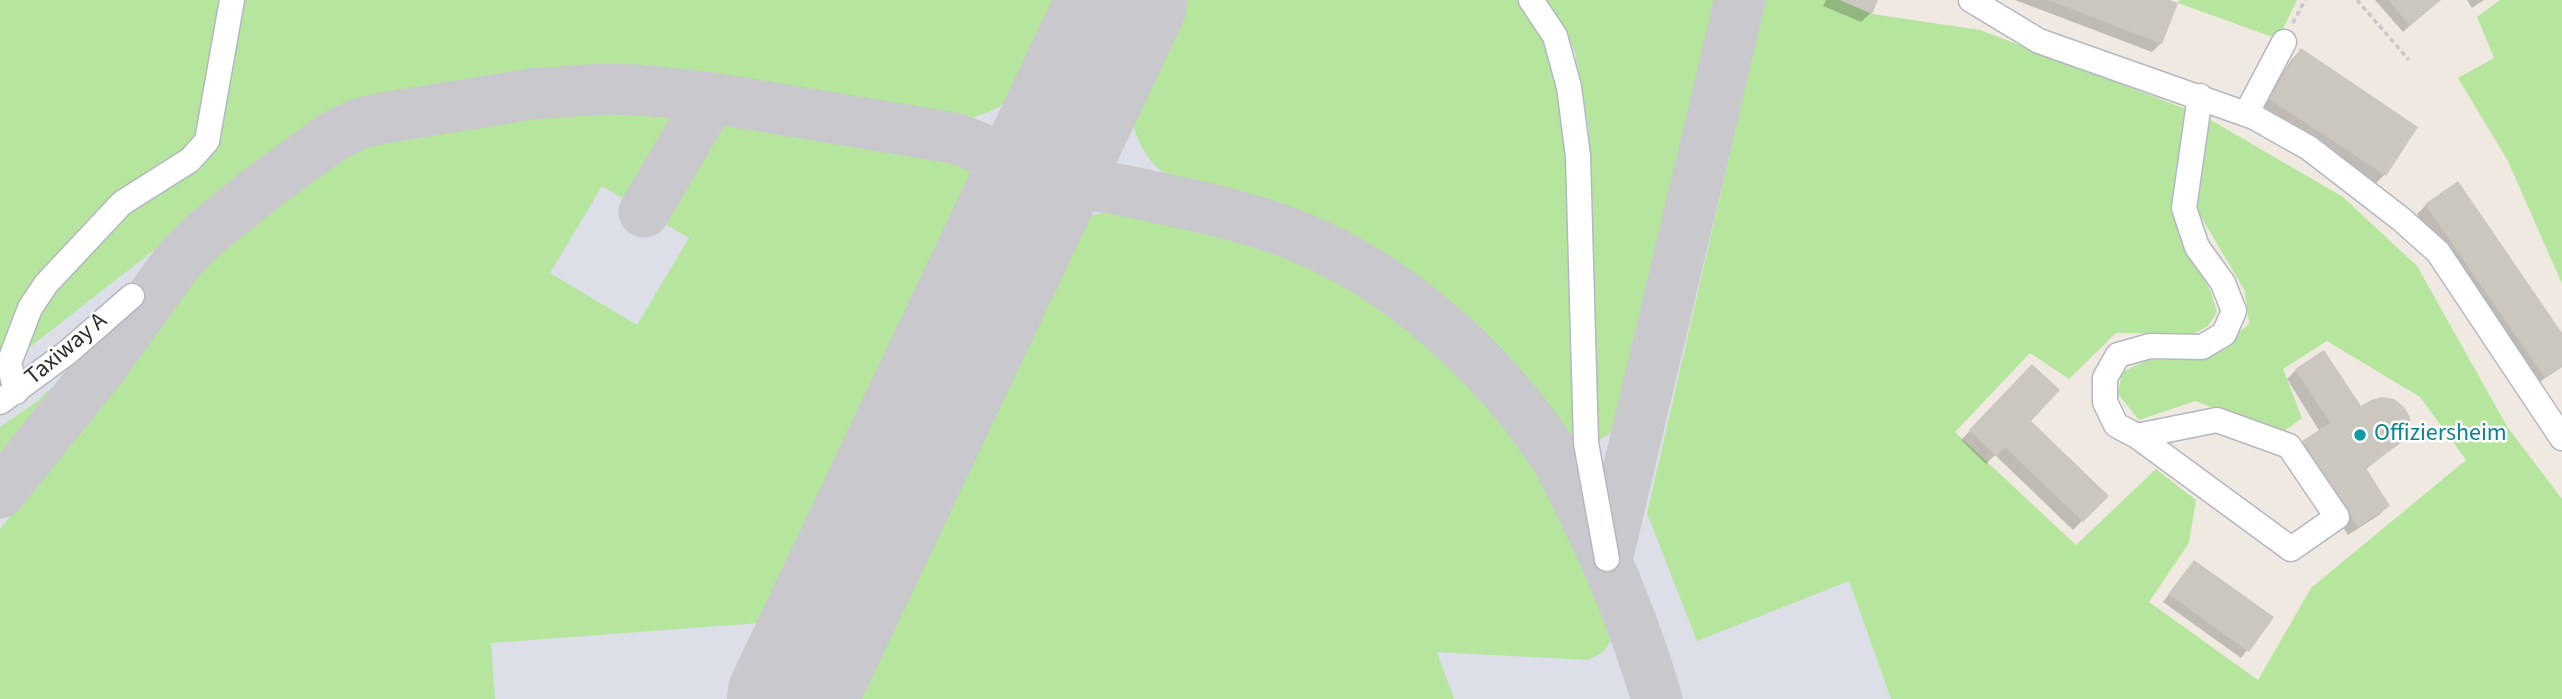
<!DOCTYPE html>
<style>
body{margin:0}
canvas{display:block;background:#efe9e1}
</style>
<canvas width="2562" height="699"></canvas>
<script>
const context = document.querySelector('canvas').getContext('2d');
context.lineJoin = 'round';
function fill(path, color) {
  context.fillStyle = color;
  context.fill(path, 'evenodd');
}
function strokePath(path, color, width, dash) {
  context.strokeStyle = color;
  context.lineWidth = width;
  context.lineCap = dash ? 'butt' : 'round';
  context.setLineDash(dash || []);
  context.stroke(path);
}
function drawText(font, color, halo, rows, align = 'center') {
  context.font = font + ' "Source Sans 3",sans-serif';
  context.lineWidth = 5;
  context.setLineDash([]);
  context.textBaseline = 'middle';
  context.strokeStyle = halo;
  context.fillStyle = color;
  for (const [text, x, y, turn = 0] of rows) {
    context.save();
    context.translate(x, y);
    context.rotate((+turn || 0) * Math.PI / 180);
    context.textAlign = isNaN(turn) ? turn : align;
    if (halo) context.strokeText(text, 0, 0);
    context.fillText(text, 0, 0);
    context.restore();
  }
}
const airport = new Path2D(`
 M0,0H1765L1647,513L1849,581L1891,699H0Z`);
const green = new Path2D(`
 M0,0H224L196,146L112,206L0,361Z
 M236,0H1065C1038,59 1026,117 950,120L711,80L602,71L464,87L378,101L324,122L294,141L17,357L37,305L118,213L190,166Z
 M1179,0H1524L1552,45L1566,101L1580,443C1554,436 1540,407 1524,388C1475,328 1414,282 1347,244C1319,229 1289,216 1259,206C1217,191 1167,192 1143,149C1135,135 1131,121 1131,104Z
 M1543,0H1719L1622,415C1615,430 1607,438 1591,443L1589,129L1575,52L1556,13Z
 M1765,0H1840L1872,14L1980,30L2186,109L2190,251L2211,292L2217,312L2208,326L2193,334L2116,333L2069,379L2030,353L1955,432L2076,545L2156,469L2196,500L2189,543L2149,602L2258,680L2311,588L2466,460L2420,397L2327,341L2283,369L2302,418L2279,435L2196,401L2139,420L2118,394L2122,372L2147,360H2205L2249,324L2245,291L2197,210L2209,119L2343,197L2417,266L2508,428L2562,499V699H1891L1849,581L1697,641L1647,513Z
 M2179,0H2297L2278,39L2178,3Z
 M2500,0H2562V284L2508,161L2458,78L2494,58L2477,17Z
 M554,108L672,111C676,115 680,119 678,125C675,143 645,188 635,206L602,186L550,273L637,325L689,238L655,218L692,149L722,117L950,154C963,162 971,171 978,185L772,622L491,643L495,699H0V529L111,392L153,326L193,271L232,234L324,163L366,141Z
 M1115,209C1319,232 1479,337 1568,523C1586,560 1605,597 1613,637L1603,652L1588,660L1437,652L1454,699H849L1070,231L1087,217Z
 M50,389L56,393L0,460V427L35,403Z`);
const shadow = new Path2D(`
 M1826,0H1876L1871,13L1861,22L1823,6Z
 M2015,0H2165L2161,43L2152,52Z
 M2375,0H2438L2403,32Z
 M2467,0H2484L2472,8Z
 M2301,50L2415,127L2384,175L2375,184L2260,108L2292,59Z
 M2426,205L2562,336V367L2535,385L2417,214Z
 M2032,366L2028,421L2107,496L2073,530L1995,455L1986,464L1961,440Z
 M2296,370L2360,409L2404,439L2365,470L2388,506L2379,515L2348,535L2294,451L2320,432L2287,379Z
 M2194,562L2272,618L2241,658L2163,602Z`);
const taxiway = new Path2D(`
 M644,212L702,114L706,97
 M1011,235C1056,167 1096,185 1164,199C1207,208 1251,218 1292,234C1395,274 1491,360 1552,452C1565,472 1575,495 1586,517C1615,576 1638,636 1657,699
 M0,493L100,369L178,261L204,235L262,188L332,137L358,124L383,118L531,94L603,89L641,90L706,97L953,138C982,146 1017,163 1018,197C1019,209 1014,223 1011,235
 M1607,559L1740,0`);
const runway = new Path2D(`
 M791,699L1123,0`);
const building = new Path2D(`
 M1840,0H1878L1872,14Z
 M2048,0H2170L2178,3L2162,44Z
 M2388,0H2441L2410,26Z
 M2301,48L2418,127L2386,176L2268,98Z
 M2458,181L2562,333V366L2545,378L2425,204Z
 M2324,350L2361,406L2371,400L2382,397L2394,399L2404,407L2410,417V429L2405,440L2366,468L2390,506L2358,527L2302,441L2330,423L2295,369Z
 M2032,364L2060,390L2031,421L2109,496L2083,522L2005,447L1996,456L1969,430Z
 M2194,560L2274,617L2249,652L2168,594Z`);
const path = new Path2D(`
 M2357,0L2409,60
 M2293,23L2305,0`);
const minor = new Path2D(`
 M1531,0L1555,36L1569,87L1578,156L1586,443L1607,559
 M1971,0L2039,41L2254,117L2309,148L2401,219L2438,252L2562,438
 M2246,114L2284,42
 M16,392L9,363L30,308L46,284L122,203L190,160L207,141L232,0
 M0,402L68,352L132,296
 M2137,436L2217,420L2289,446L2337,517L2291,549L2137,436L2116,425L2105,402V378L2118,355L2150,346L2202,347L2224,334L2234,311L2223,283L2197,247L2184,208L2200,96`);
const markers = [
 [2360,435,7,"#0f9aa8"]
];
const streetNames = [
 ["Taxiway A",67,350,-40]
];
const cultureNames = [
 ["Offiziersheim",2374,435]
];
fill(airport, '#dcdee8');
fill(green, '#b6e59e');
fill(shadow, '#0003');
strokePath(taxiway, '#c9c8cc', 51);
strokePath(runway, '#c9c8cc', 128);
fill(building, '#cbc7bf');
strokePath(minor, '#b4b7c1', 27);
strokePath(path, '#c9c9c9', 3.5, [5, 3.5]);
strokePath(minor, '#fff', 24);
for (const [x, y, r, color] of markers) {
  const dot = new Path2D();
  dot.arc(x, y, r, 0, 2 * Math.PI);
  context.fillStyle = color;
  context.fill(dot);
  strokePath(dot, '#fff', 2.5);
}
drawText('24px', '#2e2e2e', '#fff', streetNames);
drawText('24px', '#0d838f', '#fff', cultureNames, 'left');
</script>
